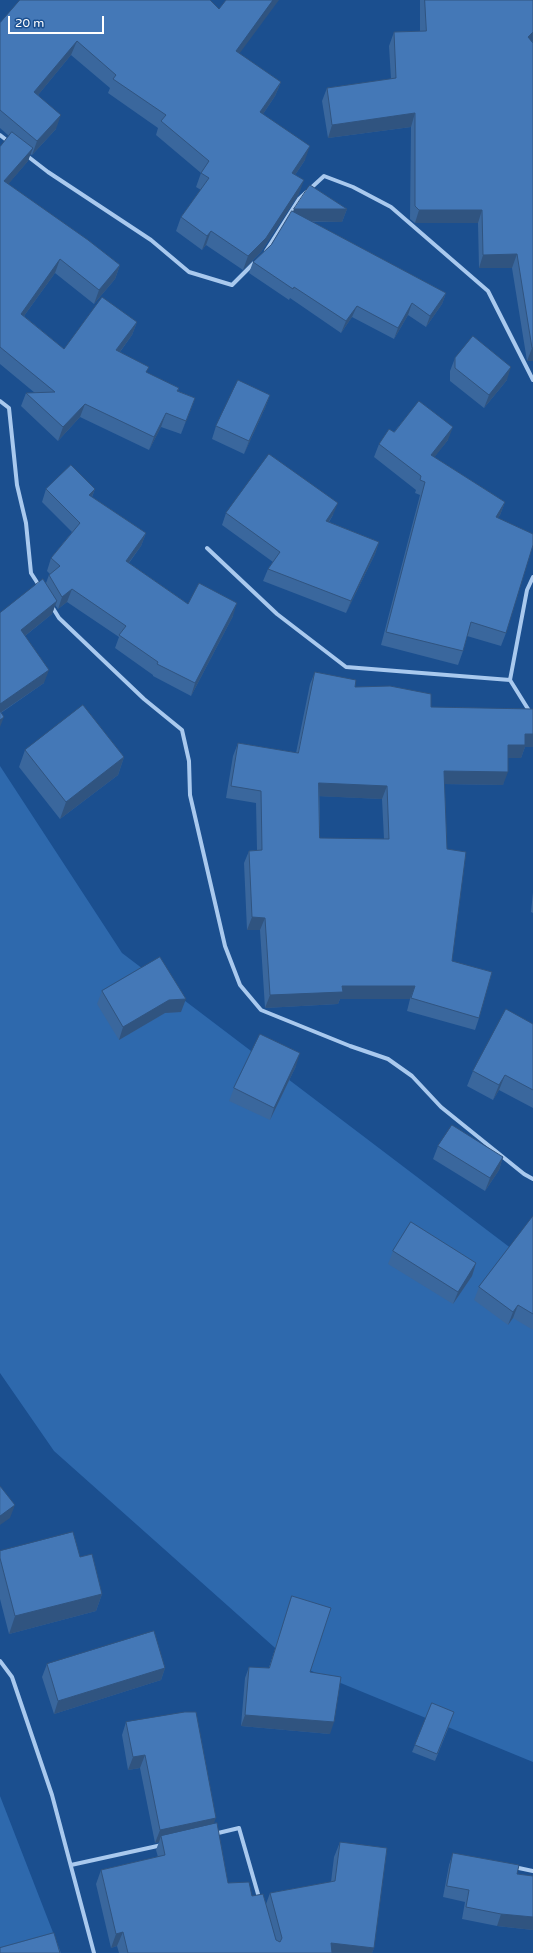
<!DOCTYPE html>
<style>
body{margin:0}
#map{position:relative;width:533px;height:1953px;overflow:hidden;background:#1b4f8f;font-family:"Varela Round",sans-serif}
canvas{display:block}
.scale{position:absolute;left:8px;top:16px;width:96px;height:18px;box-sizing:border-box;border:2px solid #fff;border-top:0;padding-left:5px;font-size:12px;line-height:14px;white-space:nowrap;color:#fff;-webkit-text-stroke:3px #1b4f8f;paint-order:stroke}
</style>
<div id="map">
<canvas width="533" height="1953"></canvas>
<div class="scale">20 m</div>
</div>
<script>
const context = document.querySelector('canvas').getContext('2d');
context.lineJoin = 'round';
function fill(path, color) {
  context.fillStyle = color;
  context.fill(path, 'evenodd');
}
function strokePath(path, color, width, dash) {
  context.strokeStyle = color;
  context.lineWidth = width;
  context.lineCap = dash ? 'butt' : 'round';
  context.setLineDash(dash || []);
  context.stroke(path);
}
const green = new Path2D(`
 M0,766L122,953L533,1265V1762L292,1663L54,1451L0,1373Z
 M0,1796L61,1953H0Z`);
const street = new Path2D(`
 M0,135L9,142
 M26,155L48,172L151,240L189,272L232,285L254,263
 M266,251L299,199L324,176L353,187L391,207L488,291L533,380
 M0,401L9,408L17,485L26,523L31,573L40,587
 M207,548L277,614L346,667L510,680
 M533,577L527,590L510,680L533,717
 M51,605L59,618L103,660L144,699L182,730L189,761L190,795L225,946L240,985L261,1010L350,1046L388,1059L412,1076L441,1107L524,1174L533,1179
 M0,1661L12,1677L52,1795L94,1953
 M214,1834L239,1828L260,1901
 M71,1865L162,1845
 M514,1867L533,1871`);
const wall = new Path2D(`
 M420,0H533V41L532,42L533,361H527L512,268H479L478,223H415L410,219L411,127L328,138L322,101L327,88L391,79L389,46L394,32L420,31Z
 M0,23L239,54L281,82L275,96L263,114L305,160L295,175L299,194L261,252L243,270L206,245L202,250L176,231L181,217L201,190L196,187L201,173L156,135L158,128L108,93L110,88L71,55L38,95L56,129L32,155L30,154L28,161L8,184L120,265L115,279L94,304L55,273L24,316L64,349L137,322L132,335L120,352L147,373L179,388L178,391L195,398L181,434L161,427L149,450L80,417L58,441L21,406L26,393H35L0,364V147L9,136L0,128Z
 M347,209L342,222H312L446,293L442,304L426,327L408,315L394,339L352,317L341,333L290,298L289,300L249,273L253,262L271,245L292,211Z
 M455,358L507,380L484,408L450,381V371Z
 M270,395L265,408L244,454L212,439L216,426Z
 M394,432L448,440L434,457L505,502L500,515L498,518L506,633L501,646L467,636L463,651L458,665L381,645L420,495L415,493L416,490L374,457L379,444Z
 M46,489H95L92,497L146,533L141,546L129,563L188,604L233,616L191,696L153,676V675L115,648L119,637L67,602L58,609L55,605L52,614L25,636L44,683L1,713L0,613L46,583L49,575L50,574L47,571L51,558L72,532L42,502Z
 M226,513L333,515L329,522L379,542L375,554L346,613L263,581L268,569L273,562L222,525Z
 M315,672L355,687L431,707L525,747L521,758H508L503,785L444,784L452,961L479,1018L475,1030L407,1011L410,999H340L338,1004L265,1008L260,930H247L244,863L249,851L257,850L256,803L226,798L233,756L238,743L296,753L310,684ZM319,796L382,799L384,839L320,838Z
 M25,750L124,757L118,775L60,819L19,767Z
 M533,892V913L531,912Z
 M102,991L181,1012L165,1013L119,1040L97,1004Z
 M533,1024V1108L499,1090L493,1100L467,1086L473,1071Z
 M296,1066L270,1120L229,1101L234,1088Z
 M438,1146L503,1157L499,1170L485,1191L433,1159Z
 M533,1216V1330L513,1318L508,1325L474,1300L479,1287Z
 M393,1251L476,1263L472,1276L453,1304L388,1264Z
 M0,1551L102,1594L96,1611L9,1634L0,1599Z
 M292,1596L310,1672L330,1734L241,1726L245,1678L249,1667L269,1668Z
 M47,1664L165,1668L161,1680L54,1714L42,1677Z
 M452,1719L435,1761L412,1752L415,1745Z
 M126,1722L213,1824L228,1883L266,1904L270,1893L331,1882L334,1857L340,1842L374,1948L372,1953H119L117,1946L111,1948L96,1884L101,1870L158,1857L156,1850L159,1842L155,1843L140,1768L128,1770L122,1735Z
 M453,1853L517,1874L533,1876V1930L497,1926L462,1919L465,1902L443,1897L449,1865Z`);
const shadedWall = new Path2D(`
 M273,0H279L231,65L236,51Z
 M533,32V41L524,50L528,37Z
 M77,41L71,55L29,106L34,92Z
 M281,82L275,96L255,126L260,112Z
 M415,113L411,127L328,138L332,125Z
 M61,115L56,129L32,155L37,141Z
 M310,146L305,160L287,187L292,173Z
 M33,148L28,161L0,194L4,181Z
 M304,180L299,194L261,252L243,270L248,256Z
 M294,209H347L342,222L289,221Z
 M419,210H482L478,223H415Z
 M211,231L206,245L202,250L207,236Z
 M517,254L512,268H479L483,255Z
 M60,259L55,273L16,327L21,314Z
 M120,265L115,279L94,304L99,290Z
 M446,293L442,304L426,327L430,316Z
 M412,303L408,315L394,339L398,328Z
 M357,306L352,317L341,333L346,321Z
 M137,322L132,335L111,364L116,350Z
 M532,348H533V361H527Z
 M511,367L507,380L484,408L489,395Z
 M270,395L265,408L244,454L249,441Z
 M195,398L190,412L181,434L186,421Z
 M85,404L80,417L58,441L63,427Z
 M166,413L161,427L149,450L154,437Z
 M453,427L448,440L426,468L431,455Z
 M95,489L90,501L89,495Z
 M505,502L500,515L491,530L496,517Z
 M338,503L333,515L321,533L326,521Z
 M146,533L141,546L121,573L126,561Z
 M379,542L375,554L346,613L351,601Z
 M72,589L67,602L58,609L62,597Z
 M57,601L52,614L16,643L21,630Z
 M237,603L233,616L191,696L195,683Z
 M49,670L44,683L0,713V704Z
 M4,717L0,727V720Z
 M525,734H533V747H525L521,758H504L508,745Z
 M124,757L118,775L60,819L66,802Z
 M444,771L508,772L503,785L439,784Z
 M319,783L387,786L382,799L314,796Z
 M252,917L265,918L260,930H247Z
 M342,986H415L410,999H340L338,1004L265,1008L270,995Z
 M186,999L181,1012L165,1013L119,1040L123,1027L169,1000Z
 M300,1053L296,1066L270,1120L274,1108Z
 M505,1075L499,1090L493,1100L499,1085Z
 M503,1157L499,1170L485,1191L490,1178Z
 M476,1263L472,1276L453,1304L458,1292Z
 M518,1305L513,1318L508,1325L513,1312Z
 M15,1505L10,1518L0,1525V1516Z
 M102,1594L96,1611L9,1634L15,1616Z
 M165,1668L161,1680L54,1714L58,1701Z
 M245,1715L334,1722L330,1734L241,1726Z
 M145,1755L140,1768L128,1770L133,1757Z
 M216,1818L211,1831L161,1836L159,1842L155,1843L160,1830Z
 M501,1914L533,1917V1930L497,1926Z
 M123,1932L117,1946L111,1948L116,1934Z
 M331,1943L374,1948L372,1953H327Z`);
const building = new Path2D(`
 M20,0H210L219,9L226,0H273L236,51L281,82L260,112L310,146L292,173L304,180L266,238L248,256L211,231L207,236L181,217L209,178L201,173L209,161L161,121L166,115L113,79L116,75L77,41L34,92L61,115L37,141L0,110V23Z
 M425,0H533V32L528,37L533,43V348H532L517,254L483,255L482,210H419L415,206V113L332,125L327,88L396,78L394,32L426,31Z
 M12,132L33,148L4,181L88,240L120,265L99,290L60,259L21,314L64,349L102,297L137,322L116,350L149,367L146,372L179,388L177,391L195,398L186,421L166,413L154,437L85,404L63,427L26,393L55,392L0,347V147Z
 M310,185L347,209H294Z
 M292,211L446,293L430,316L412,303L398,328L357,306L346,321L294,287L293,289L253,262L271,245Z
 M473,336L511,367L489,395L455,368V358Z
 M238,380L270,395L249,441L216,426Z
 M419,401L453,427L431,455L505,502L496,517L533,534V545L506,633L471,622L463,651L386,632L425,482L420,480L421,476L379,444L389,429L394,432Z
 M269,454L338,503L326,521L379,542L351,601L268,569L280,552L226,513Z
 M71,465L95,489L89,495L146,533L126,561L188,604L199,583L237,603L195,683L157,664L158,662L119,635L126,626L72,589L62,597L49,575L60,566L51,558L80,523L46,489Z
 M43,579L57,601L21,630L49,670L0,704V613Z
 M315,672L356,680L355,687L390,686L431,694V707L533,709V734H525V745H508V772L444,771L447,849L466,852L452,961L492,972L479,1018L411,998L415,986H342L343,992L270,995L265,918L252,917L249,851L262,850L261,791L231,786L238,743L298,753ZM319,783L387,786L389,839L320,838Z
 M83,705L124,757L66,802L25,750Z
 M0,711L4,717L0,720Z
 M160,957L186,999L169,1000L123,1027L102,991Z
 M506,1009L533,1024V1090L505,1075L499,1085L473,1071Z
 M260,1034L300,1053L274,1108L234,1088Z
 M452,1125L503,1157L490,1178L438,1146Z
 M533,1216V1314L518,1305L513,1312L479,1287Z
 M411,1222L476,1263L458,1292L393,1251Z
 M0,1486L15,1505L0,1516Z
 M73,1532L80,1557L92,1554L102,1594L15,1616L0,1558V1551Z
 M292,1596L331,1608L310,1672L341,1677L334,1722L245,1715L249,1667L269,1668Z
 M154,1631L165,1668L58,1701L47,1664Z
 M432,1703L454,1712L437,1754L415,1745Z
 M185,1712H196L216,1818L160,1830L145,1755L133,1757L126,1722Z
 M217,1823L228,1883L249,1882L252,1896L263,1894L276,1940L280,1942L282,1938L270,1893L335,1881L340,1842L387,1848L374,1948L331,1943L332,1953H128L123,1932L116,1934L101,1870L165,1855L161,1836Z
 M453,1853L519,1865L517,1874L533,1876V1917L501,1914L466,1907L469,1890L447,1886Z
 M54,1933L60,1953H0V1948Z`);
fill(green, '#2e69ad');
strokePath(street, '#a9c9ee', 4);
fill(wall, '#3a679d');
fill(shadedWall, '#305480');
fill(building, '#4478b7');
strokePath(building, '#305480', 1);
</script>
